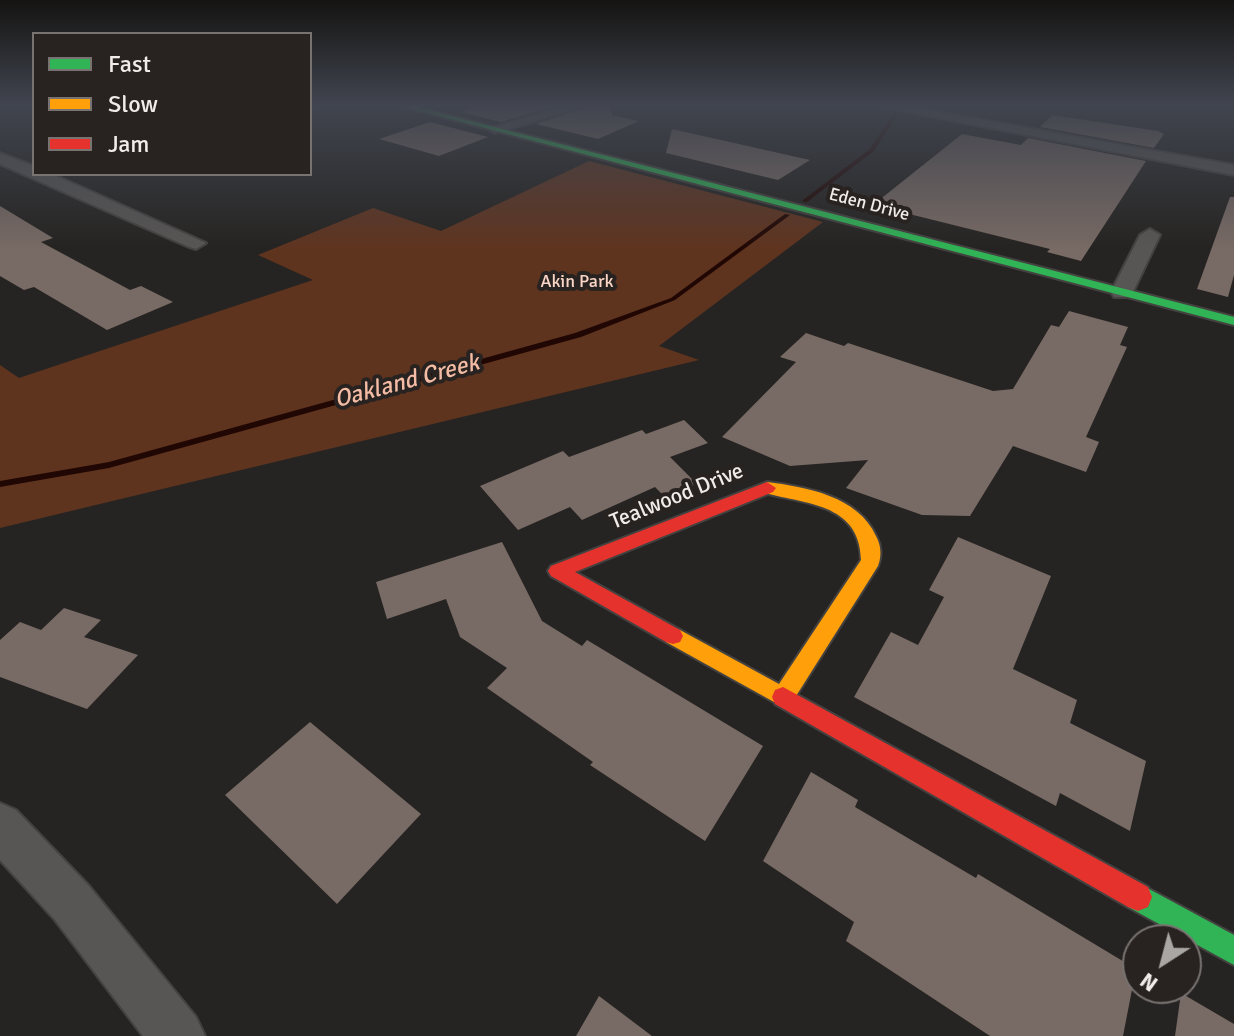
<!DOCTYPE html>
<style>
body{margin:0}
#map{position:relative;width:1234px;height:1036px;overflow:hidden;background:#262422;font-family:Signika,sans-serif}
canvas{display:block}
.legend{position:absolute;left:32px;top:32px;width:280px;height:144px;box-sizing:border-box;background:#282320;border:2px solid #787371;margin:0;padding:10px 14px;list-style:none;font-size:24px;color:#f0ecea}
.legend li{display:flex;align-items:center;gap:16px;height:40px}
.legend b{width:40px;border:2px solid #787371}
.north{position:absolute;left:1122px;top:924px;width:80px;height:80px;box-sizing:border-box;background:#282320;border:2px solid #787371;border-radius:50%;rotate:216deg;font-size:22px;font-weight:700;line-height:32px;text-align:center;color:#f0ecea}
.north::after{content:'';display:block;margin:auto;width:28px;height:36px;background:#a9a6a4;clip-path:polygon(50% 0,100% 100%,50% 72%,0 100%)}
</style>
<div id="map">
<canvas width="1234" height="1036"></canvas>
<ul class="legend">
<li><b style="height:10px;background:#30b455"></b>Fast</li>
<li><b style="height:10px;background:#ff9f0a"></b>Slow</li>
<li><b style="height:10px;background:#e5322d"></b>Jam</li>
</ul>
<div class="north">N</div>
</div>
<script>
const context = document.querySelector('canvas').getContext('2d');
context.lineJoin = 'round';
function fill(path, color) {
  context.fillStyle = color;
  context.fill(path, 'evenodd');
}
function strokePath(path, color, width, dash) {
  context.strokeStyle = color;
  context.lineWidth = width;
  context.lineCap = dash ? 'butt' : 'round';
  context.setLineDash(dash || []);
  context.stroke(path);
}
function drawText(font, color, halo, rows, align = 'center') {
  context.font = font + ' Signika,sans-serif';
  context.lineWidth = 8;
  context.setLineDash([]);
  context.textBaseline = 'middle';
  context.strokeStyle = halo;
  context.fillStyle = color;
  for (const [text, x, y, turn = 0] of rows) {
    context.save();
    context.translate(x, y);
    context.rotate((+turn || 0) * Math.PI / 180);
    context.textAlign = isNaN(turn) ? turn : align;
    if (halo) context.strokeText(text, 0, 0);
    context.fillText(text, 0, 0);
    context.restore();
  }
}
const green = new Path2D(`
 M589,161L823,222L659,346L699,360L0,528V365L19,378L313,280L258,255L373,208L441,231Z`);
const stream = new Path2D(`
 M894,112L898,113L874,151L807,202H803V200L870,149Z
 M785,214L790,215L675,300L581,337L109,468L0,487V481L109,462L575,333L671,298Z`);
const building = new Path2D(`
 M480,105H559L501,122L460,112Z
 M592,105H611L612,115L639,121L598,139L536,124Z
 M1052,115L1158,131L1164,134L1154,148L1040,127Z
 M430,122L488,137L439,156L379,139Z
 M672,129L810,160L778,180L666,153Z
 M962,134L1021,145L1028,138L1146,161L1081,261L1047,252L1050,249L873,205Z
 M1230,197H1234V275L1228,297L1197,289Z
 M0,206L53,238L41,242L130,290L141,286L173,302L107,330L34,287L24,290L0,276Z
 M1069,311L1128,327L1120,345L1127,347L1086,437L1099,442L1086,472L1013,446L970,516L922,515L846,488L868,460L790,466L722,437L796,362L780,357L806,333L844,346L848,343L993,391L1013,389L1051,325L1059,327Z
 M684,420L708,443L670,457L697,484L665,497L655,487L582,520L570,507L518,530L480,486L563,451L569,457L642,430L646,434Z
 M958,537L1051,576L1013,669L1077,700L1070,723L1146,761L1130,831L1060,793L1056,806L854,697L891,632L918,645L944,597L929,590Z
 M502,542L542,621L582,646L587,640L763,746L705,841L590,765L593,762L487,688L507,668L460,637L446,599L387,619L376,582Z
 M64,608L101,620L84,637L138,655L87,709L0,677V640L20,622L41,630Z
 M310,722L421,814L337,904L225,795Z
 M811,772L858,800L855,807L976,878L978,874L1136,969L1123,1036H990L846,941L854,922L763,861Z
 M1181,993L1234,1024V1036H1175Z
 M599,996L652,1036H576Z`);
const street = new Path2D(`
 M310,105H321L310,110Z
 M568,105H589L495,133L488,129Z
 M872,105H900L1234,165V175Z
 M0,153L34,166V174H52L206,243L196,249L189,247L0,164Z
 M1150,229L1160,235L1133,292L1130,297H1114L1111,292L1140,235Z
 M0,803L16,810L89,886L196,1017L205,1036H143L55,920L0,860Z`);
const fast = new Path2D(`
 M397,105H409L1234,317V325Z
 M1138,883L1234,935V965L1128,907L1124,897L1128,887Z`);
const slow = new Path2D(`
 M767,482C806,487 858,496 876,536C881,545 882,556 878,566L791,704L783,707L666,642L663,636L666,630L673,628L680,630L779,684L861,560C860,502 803,504 761,492L758,488Z`);
const jam = new Path2D(`
 M767,482L776,488L773,492L575,572L680,630L683,636L680,642L673,644L666,642L551,576L548,571L551,566Z
 M783,687L1148,887L1152,897L1148,907L1138,911L1128,907L775,704L772,697L775,690Z`);
const farStreetnames = [
 ["Eden Drive",869,205,15]
];
const farParknames = [
 ["Akin Park",577,282]
];
const streetNames = [
 ["Tealwood Drive",677,497,-22]
];
const waterNames = [
 ["Oakland Creek",407,382,-15]
];
fill(green, '#5f341f');
fill(stream, '#210703');
fill(building, '#786a64');
strokePath(street, '#444240', 4);
strokePath(fast, '#444240', 4);
strokePath(slow, '#444240', 4);
strokePath(jam, '#444240', 4);
fill(street, '#585654');
fill(fast, '#30b455');
fill(slow, '#ff9f0a');
fill(jam, '#e5322d');
const sky = context.createLinearGradient(0, 0, 0, 250);
sky.addColorStop(0, '#151413');
sky.addColorStop(0.42, '#41454f');
sky.addColorStop(1, '#41454f00');
context.fillStyle = sky;
context.fillRect(0, 0, 1234, 250);
drawText('18px', '#f0ecea', '#282320', farStreetnames);
drawText('18px', '#fbd5c5', '#282320', farParknames);
drawText('22px', '#f0ecea', '#282320', streetNames);
drawText('italic 24px', '#f4bca4', '#282320', waterNames);
</script>
